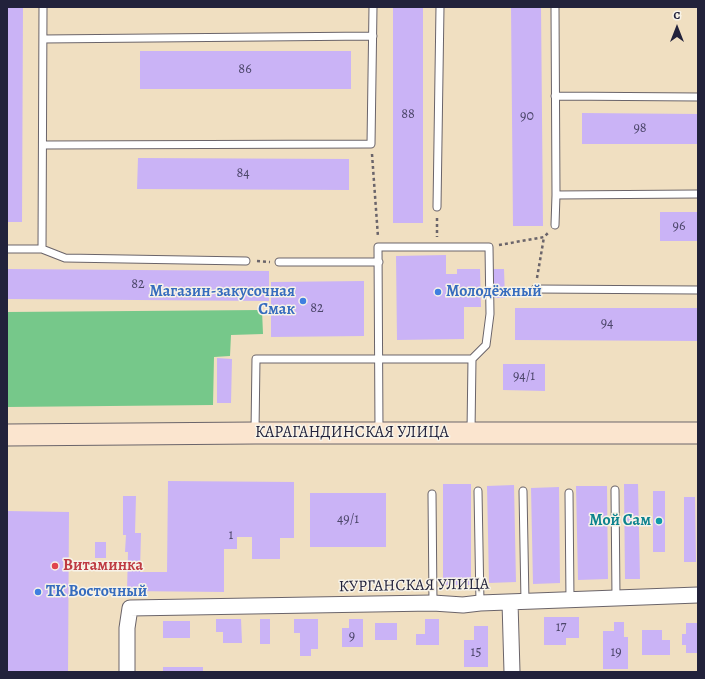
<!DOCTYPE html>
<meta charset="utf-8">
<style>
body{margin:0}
#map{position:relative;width:705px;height:679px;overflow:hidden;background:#f0dfc1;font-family:Alegreya,serif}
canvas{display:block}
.frame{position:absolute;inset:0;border:8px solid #22223b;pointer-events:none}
.north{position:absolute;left:657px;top:8px;width:40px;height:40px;-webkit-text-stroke:3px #f7f3e8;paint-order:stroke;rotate:0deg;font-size:11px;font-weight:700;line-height:16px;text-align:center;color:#22223b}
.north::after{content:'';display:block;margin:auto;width:14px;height:18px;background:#22223b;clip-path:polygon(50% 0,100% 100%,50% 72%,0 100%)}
</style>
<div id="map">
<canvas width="705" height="679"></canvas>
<div class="frame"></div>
<div class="north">С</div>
</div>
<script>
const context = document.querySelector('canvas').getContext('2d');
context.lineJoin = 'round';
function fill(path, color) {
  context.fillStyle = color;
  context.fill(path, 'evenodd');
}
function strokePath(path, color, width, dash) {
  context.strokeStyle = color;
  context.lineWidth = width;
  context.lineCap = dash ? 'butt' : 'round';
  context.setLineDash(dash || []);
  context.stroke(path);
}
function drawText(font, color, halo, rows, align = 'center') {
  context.font = font + ' Alegreya,serif';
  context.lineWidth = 3;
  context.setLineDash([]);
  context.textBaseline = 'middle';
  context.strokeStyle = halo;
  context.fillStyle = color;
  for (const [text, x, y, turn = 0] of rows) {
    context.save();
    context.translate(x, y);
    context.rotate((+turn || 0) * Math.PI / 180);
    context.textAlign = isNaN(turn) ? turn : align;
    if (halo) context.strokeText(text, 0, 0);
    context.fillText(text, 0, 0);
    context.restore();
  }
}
const green = new Path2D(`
 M262,310L263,334L231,335L230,356L214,357L213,405L7,407V312Z`);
const building = new Path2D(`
 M7,7H23L22,222H7Z
 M393,7H423V223H393Z
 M511,7H541L543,226H513Z
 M140,51H351V89H140Z
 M582,113L698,114V144H582Z
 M138,158L349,159V190L137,189Z
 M660,212H698V241H660Z
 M446,255V274H457V269H480L481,307H464V339L397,340L396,256Z
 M7,269L269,271V301L7,299Z
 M493,269H504L505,298H493Z
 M364,281V336L271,337V282Z
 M515,308H698V341L515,340Z
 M217,358L232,359L231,403H217Z
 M503,364H545V391L503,390Z
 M168,481L294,482V538H280V559H252V537H237V549H224V592L127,591L128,552H125L126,535H123V496H136L135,533H141L140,572H167Z
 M443,484H471V585H443Z
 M624,484H638L640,579H625Z
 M514,485L516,582L489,583L487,486Z
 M576,486H607L608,579L578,580Z
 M559,487L560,583L533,584L531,488Z
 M653,491H665V552H653Z
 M310,493H386V547H310Z
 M684,497H695L696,562H684Z
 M7,511L69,512L68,672H7Z
 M95,542H106V558H95Z
 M544,617H579V638H566V645H544Z
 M216,619H241L242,643H223V632H216Z
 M260,619H270V644H260Z
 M294,619H318V649H311V656H300V633H294Z
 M349,619H363V647H342V628H349Z
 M425,619H439V645H416V634H425Z
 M163,621H190V638H163Z
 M614,622H624V637H628V669H603V631H614Z
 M375,623H397V640H375Z
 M686,623H698V653H686V645H682V634H686Z
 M474,626H488V667H464V640H474Z
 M642,630H662V640H670V655H642Z
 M163,667H203V672H163Z`);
const path = new Path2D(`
 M372,154L378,237
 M437,218V237
 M499,245L544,237L549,232
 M257,261L270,262
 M537,278L544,237
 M7,492H8`);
const service = new Path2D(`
 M555,7L556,195L555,225
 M43,39L373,36
 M555,96L698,97
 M43,145L371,144L373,7
 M556,195L698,194
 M437,207L440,7
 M7,249H42L43,7
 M42,249L65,258L246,261
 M279,262H379
 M535,289L698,290
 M255,431L256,359H472L486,345L490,314L489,247H378L379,431
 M471,431L472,359
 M615,490L616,598
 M478,491L480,603
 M523,491L525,602
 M569,493L570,600
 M432,494L433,603`);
const minor = new Path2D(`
 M510,602L512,672
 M127,672V628L130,608L433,603L463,605L480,603L698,595`);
const secondary = new Path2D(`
 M7,435L255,433H698`);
const markers = [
 [438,292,4,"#3f7fe0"],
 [303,301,4,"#3f7fe0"],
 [659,521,4,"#0f9aa8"],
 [55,566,4,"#e0444e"],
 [38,592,4,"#3f7fe0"]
];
const numberNames = [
 ["86",245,70],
 ["88",408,115],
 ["90",527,117],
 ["98",640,129],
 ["84",243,174],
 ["96",679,227],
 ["82",138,285],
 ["82",317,309],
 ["94",607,324],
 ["94/1",524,377],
 ["49/1",348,520],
 ["1",231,536],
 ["17",561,628],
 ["9",352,637],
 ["15",476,653],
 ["19",616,653]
];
const shopNames = [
 ["Магазин-закусочная",295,292,"right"],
 ["Смак",295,310,"right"],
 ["Молодёжный",446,292],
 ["ТК Восточный",46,592]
];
const streetNames = [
 ["КАРАГАНДИНСКАЯ УЛИЦА",352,433],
 ["КУРГАНСКАЯ УЛИЦА",414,586,-1]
];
const cultureNames = [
 ["Мой Cам",651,521]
];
const healthNames = [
 ["Витаминка",63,566]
];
fill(green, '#76c88a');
fill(building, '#cab3f6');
strokePath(service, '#6a646a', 9);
strokePath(minor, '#6a646a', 17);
strokePath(secondary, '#6a646a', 23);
strokePath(path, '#6a646a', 2.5, [3, 3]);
strokePath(service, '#fff', 7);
strokePath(minor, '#fff', 15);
strokePath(secondary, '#fbe5cf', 21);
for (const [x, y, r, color] of markers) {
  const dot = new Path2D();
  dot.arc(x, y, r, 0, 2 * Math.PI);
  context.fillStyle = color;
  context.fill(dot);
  strokePath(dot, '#f7f3e8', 1.5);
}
drawText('14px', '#4c466a', null, numberNames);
drawText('bold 16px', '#366cbe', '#f7f3e8', shopNames, 'left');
drawText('16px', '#22223b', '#f7f3e8', streetNames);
drawText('bold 16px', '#0d838f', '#f7f3e8', cultureNames, 'right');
drawText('bold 16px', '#be3a42', '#f7f3e8', healthNames, 'left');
</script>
